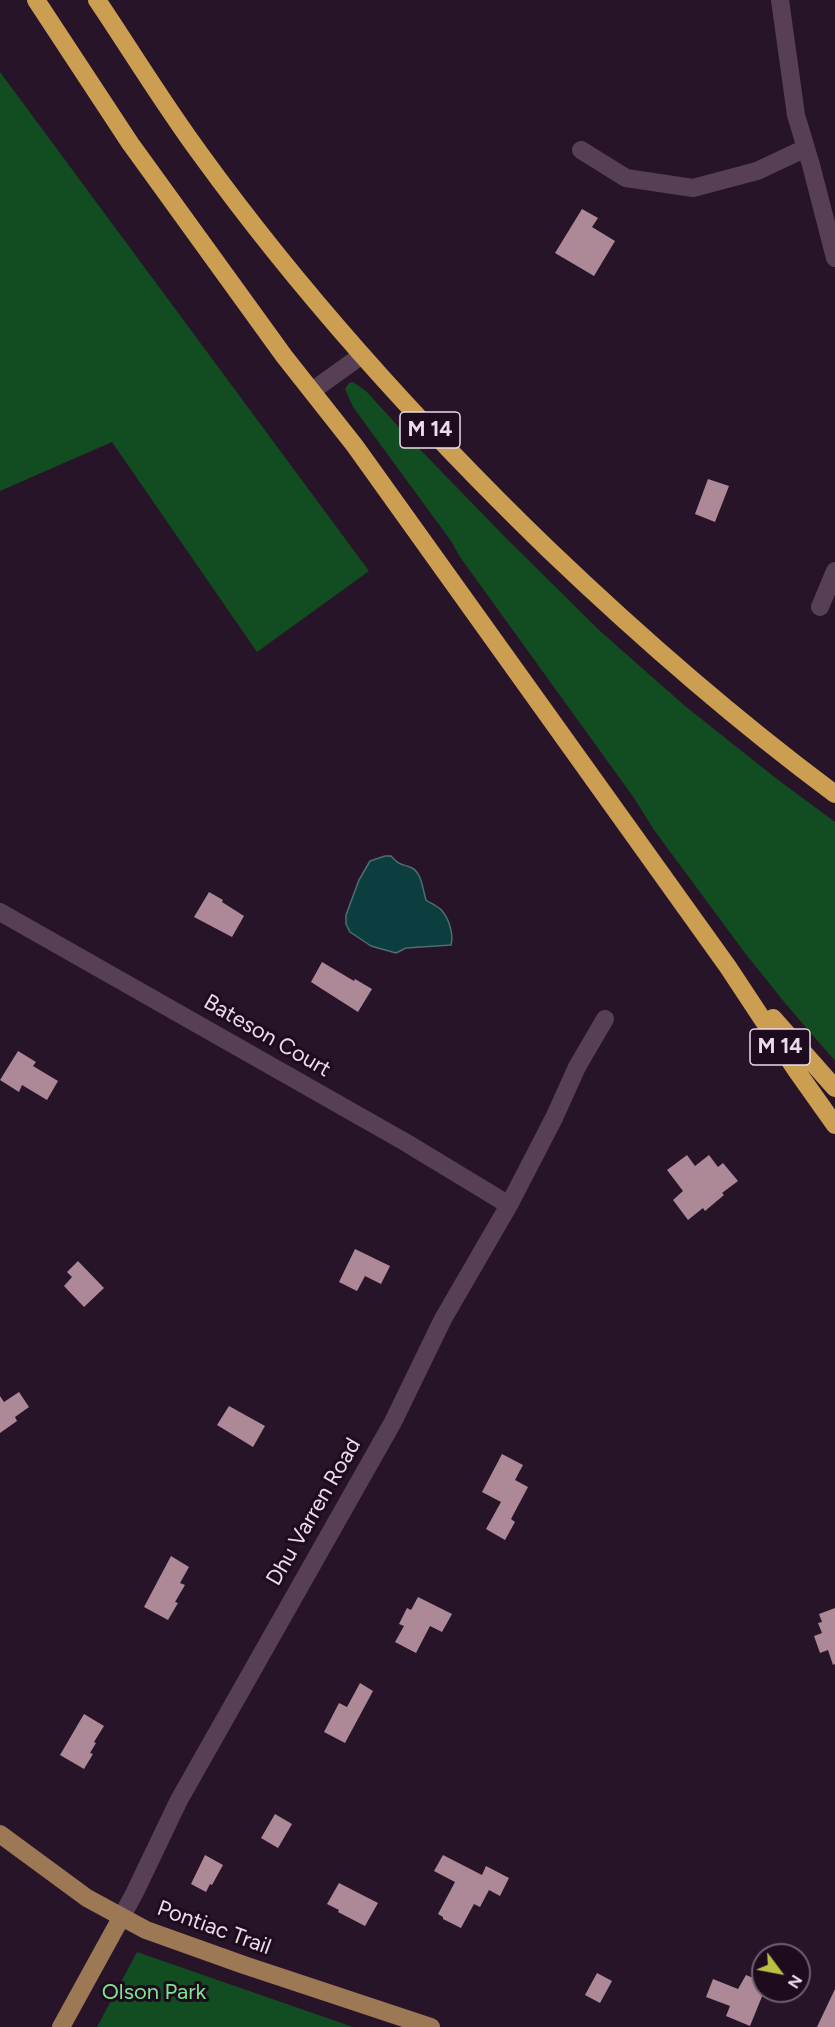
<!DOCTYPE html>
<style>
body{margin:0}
#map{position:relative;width:835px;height:2027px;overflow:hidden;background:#281428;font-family:Figtree,sans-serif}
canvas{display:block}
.north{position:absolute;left:751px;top:1943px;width:60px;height:60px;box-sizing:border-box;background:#1e0b1e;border:2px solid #705f70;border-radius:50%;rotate:122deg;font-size:16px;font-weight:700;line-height:24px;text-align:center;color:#ebdcea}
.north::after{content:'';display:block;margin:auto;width:21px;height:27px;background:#bebf42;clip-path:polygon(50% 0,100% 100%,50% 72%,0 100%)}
</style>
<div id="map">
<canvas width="835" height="2027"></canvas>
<div class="north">N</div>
</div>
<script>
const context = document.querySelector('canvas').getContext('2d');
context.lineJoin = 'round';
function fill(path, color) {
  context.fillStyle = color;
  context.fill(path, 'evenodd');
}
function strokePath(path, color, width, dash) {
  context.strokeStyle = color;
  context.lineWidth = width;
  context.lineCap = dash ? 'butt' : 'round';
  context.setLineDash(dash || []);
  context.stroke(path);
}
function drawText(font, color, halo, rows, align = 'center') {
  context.font = font + ' Figtree,sans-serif';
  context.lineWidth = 6;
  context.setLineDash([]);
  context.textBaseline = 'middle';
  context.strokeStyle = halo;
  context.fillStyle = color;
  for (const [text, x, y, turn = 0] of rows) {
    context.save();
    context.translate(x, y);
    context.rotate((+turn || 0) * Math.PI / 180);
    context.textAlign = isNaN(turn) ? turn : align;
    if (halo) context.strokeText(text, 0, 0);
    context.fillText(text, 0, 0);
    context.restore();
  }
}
const green = new Path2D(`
 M0,72L369,571L257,652L112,442L0,491Z
 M353,382L366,391L406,435L504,536L600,631L685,706L777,779L835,822V1061L785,1003L745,953L654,830L634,798L460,557L451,541L353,407L345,389L349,383Z
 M137,1952L353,2027H97Z`);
const water = new Path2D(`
 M385,856H391C401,867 401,863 412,868C422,873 423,891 426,900C431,904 439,906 443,912C449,920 454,935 451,945L406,948L396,953L371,946L350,932L346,924V915L359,880L370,861Z`);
const building = new Path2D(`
 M582,209L598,218L592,227L615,241L594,276L555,253Z
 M708,479L729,486L715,522L695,514Z
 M209,892L223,900L222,902L244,916L232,937L194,917Z
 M322,962L354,981L355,979L372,989L358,1012L311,982Z
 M18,1051L36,1062L33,1066L58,1081L47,1100L22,1085L19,1092L0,1080Z
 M687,1155L695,1166L709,1155L718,1167L723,1163L738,1181L722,1193L724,1195L705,1211L703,1208L688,1220L673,1200L683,1191L667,1170Z
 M355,1249L390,1266L381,1284L365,1276L357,1291L339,1282Z
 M78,1261L104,1288L84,1307L64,1286L72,1277L67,1272Z
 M19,1392L29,1407L15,1417L17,1421L0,1433V1396L4,1402Z
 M229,1406L265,1426L253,1447L217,1425Z
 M502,1454L523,1465L515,1480L528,1487L511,1519L515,1522L505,1540L486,1529L501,1502L482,1492Z
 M171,1556L189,1567L180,1583L185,1585L175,1602L178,1603L168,1620L144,1607Z
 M418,1597L452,1614L442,1632L430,1626L416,1653L395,1642L404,1626L399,1624L407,1608L411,1610Z
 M835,1608V1664L833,1665L828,1650L820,1653L814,1636L822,1633L818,1623L822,1622L819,1614Z
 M360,1683L373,1691L345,1743L324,1732L339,1703L347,1707Z
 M84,1714L104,1726L94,1742L96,1743L90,1753L93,1754L84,1769L60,1755Z
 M275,1814L292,1824L278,1848L261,1838Z
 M205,1855L223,1865L212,1885L210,1884L206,1892L191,1884Z
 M443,1855L482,1875L486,1866L509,1878L500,1896L489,1890L480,1907L474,1904L461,1928L443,1919V1917L438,1914L455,1882L434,1871Z
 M339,1883L378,1903L365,1926L338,1912L339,1910L327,1904Z
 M597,1973L612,1981L600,2003L585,1995Z
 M746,1975L763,1982V1994L750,2026L726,2016L730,2006L706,1997L713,1979L738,1989Z
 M835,1989V2027H817Z`);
const minor = new Path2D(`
 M780,0L796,115L811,165L835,258
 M581,150L626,178L693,188L757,171L806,148
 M312,391L362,355
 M820,607L835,571
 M0,912L405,1142L509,1205
 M121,1918L135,1892L179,1800L393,1422L443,1319L509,1205L554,1118L577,1067L605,1019`);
const major = new Path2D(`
 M0,1834L87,1898L146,1930L244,1965L431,2027
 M61,2027L121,1918`);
const highway = new Path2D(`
 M36,0L130,143L284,356L355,446L728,967L796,1070L835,1125
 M97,0C132,52 164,105 201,155C304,297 422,427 548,549C639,636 734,719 835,794
 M773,1018L835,1088`);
const shields = [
 [430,430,60],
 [780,1047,60]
];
const shieldNames = [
 ["M 14",430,430],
 ["M 14",780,1047]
];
const streetNames = [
 ["Bateson Court",267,1036,30],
 ["Dhu Varren Road",314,1512,-60],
 ["Pontiac Trail",214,1928,20]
];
const parkNames = [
 ["Olson Park",154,1993]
];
fill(green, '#124c21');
fill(water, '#0c3d3f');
strokePath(water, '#4f6d72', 1.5);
fill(building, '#ad8998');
strokePath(minor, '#574056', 18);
strokePath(major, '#9d7854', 18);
strokePath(highway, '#cb9e52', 18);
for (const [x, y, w] of shields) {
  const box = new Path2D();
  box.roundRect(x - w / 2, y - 18, w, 36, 4.5);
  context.fillStyle = '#1e0b1e';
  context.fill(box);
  strokePath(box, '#ebdcea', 1.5);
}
drawText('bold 21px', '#ebdcea', null, shieldNames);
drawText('22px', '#ebdcea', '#1e0b1e', streetNames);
drawText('22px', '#7be48e', '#1e0b1e', parkNames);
</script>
